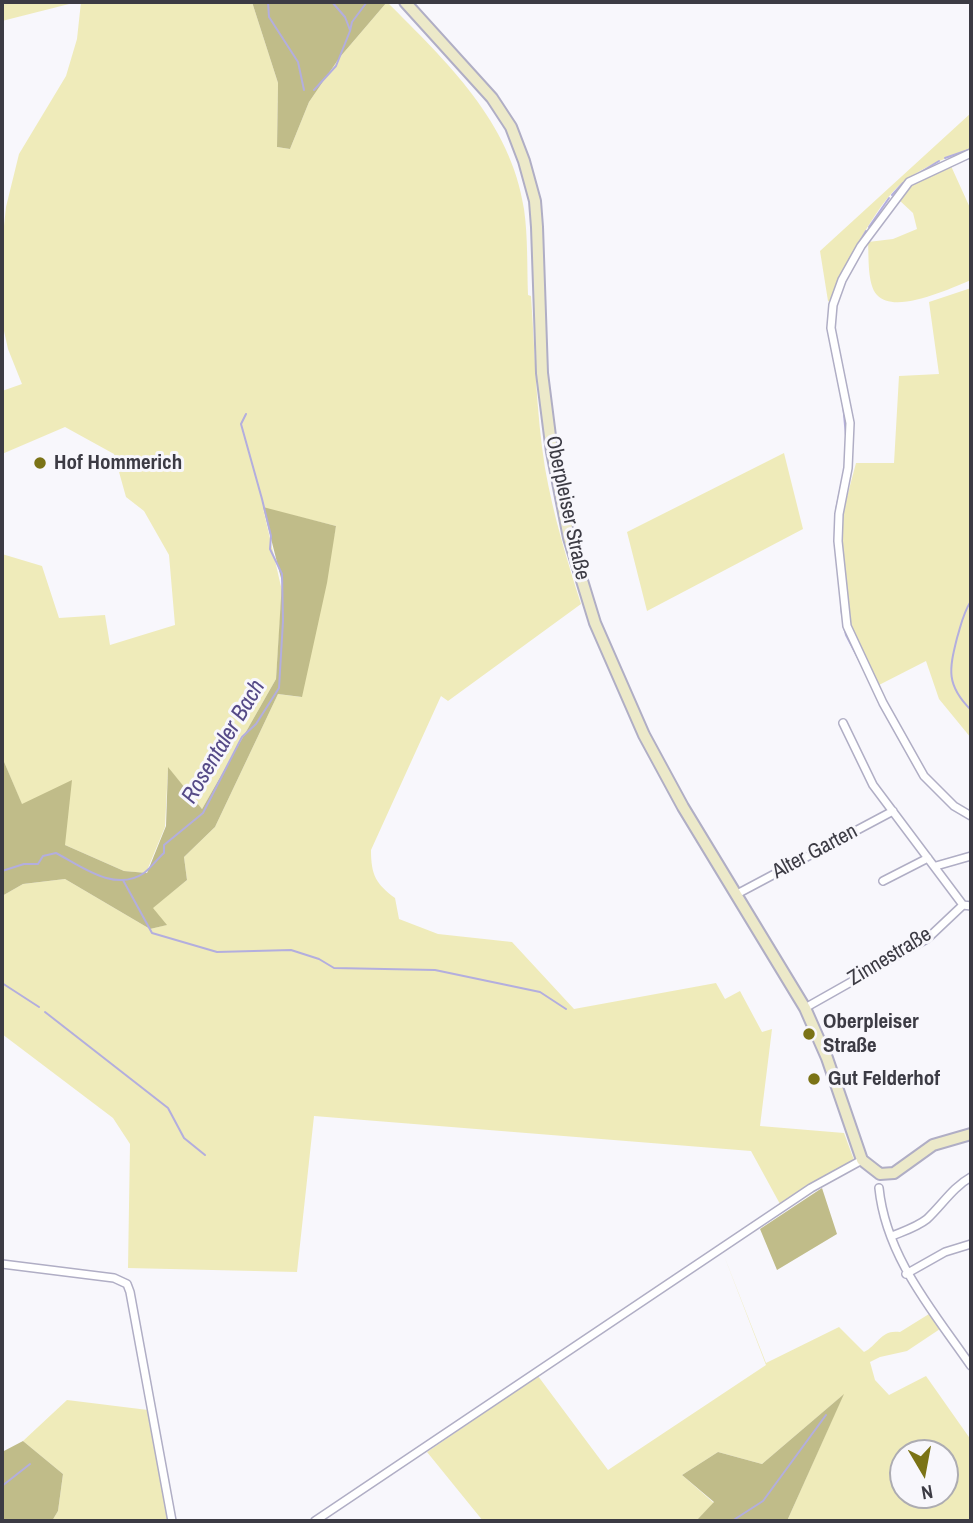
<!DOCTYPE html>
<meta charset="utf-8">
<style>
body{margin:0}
#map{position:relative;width:973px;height:1523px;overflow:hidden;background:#f8f7fc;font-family:"Archivo Narrow",sans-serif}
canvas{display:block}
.frame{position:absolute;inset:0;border:4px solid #3c3b44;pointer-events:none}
.north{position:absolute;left:889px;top:1439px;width:70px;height:70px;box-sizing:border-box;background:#f8f7fc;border:2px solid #adacb2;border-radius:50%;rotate:170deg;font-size:19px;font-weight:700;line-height:28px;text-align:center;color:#3c3b44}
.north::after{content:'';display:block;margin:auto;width:24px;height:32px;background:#7b7316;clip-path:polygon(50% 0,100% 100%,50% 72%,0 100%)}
</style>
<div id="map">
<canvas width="973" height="1523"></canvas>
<div class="frame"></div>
<div class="north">N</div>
</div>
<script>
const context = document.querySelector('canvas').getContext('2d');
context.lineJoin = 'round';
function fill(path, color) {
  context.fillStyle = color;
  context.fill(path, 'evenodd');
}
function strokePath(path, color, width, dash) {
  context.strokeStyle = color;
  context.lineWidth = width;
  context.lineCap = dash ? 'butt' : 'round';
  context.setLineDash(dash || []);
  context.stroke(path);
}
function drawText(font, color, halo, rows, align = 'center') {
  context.font = font + ' "Archivo Narrow",sans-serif';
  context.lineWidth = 6;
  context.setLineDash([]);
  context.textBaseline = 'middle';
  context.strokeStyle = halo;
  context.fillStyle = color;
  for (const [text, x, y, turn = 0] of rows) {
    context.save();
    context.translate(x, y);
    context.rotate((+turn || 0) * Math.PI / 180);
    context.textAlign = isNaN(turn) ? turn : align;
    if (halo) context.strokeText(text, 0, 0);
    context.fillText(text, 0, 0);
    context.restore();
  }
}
const green = new Path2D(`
 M2,2H77L2,21Z
 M81,2H252L278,83L277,147L290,149L309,102L340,57L387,2C446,61 511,122 524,209C528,237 527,267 528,295L531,296C535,353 536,411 545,468C553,514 567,560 581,604L448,701L441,696L371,850C371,875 376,884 395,898L399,919L438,934L512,942L574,1009L716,983L725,999L740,991L762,1032L772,1029L760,1126L844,1133L854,1160L780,1204L751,1151L314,1116L297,1272L128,1268L130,1144L113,1118L2,1034V896L23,884L65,879L150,929L166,925L152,908L187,880L184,857L215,827L278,694L301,697L336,526L263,508L282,591L276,679L202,809L168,768L165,827L146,873L124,871L65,845L22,805L2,757V554L42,566L59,618L105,615L110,645L175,625L169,555L144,511L126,497L114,454L65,427L2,454V391L22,384L8,349L2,322V245L6,207L19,154L66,76L77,39Z
 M971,113V148C948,157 923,167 903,182C875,205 843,269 831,303L828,301L820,251Z
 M951,166L971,210V280C951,288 895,315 877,295C867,284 869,256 868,242L893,239L917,229L913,213L899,200L912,184Z
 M971,288V738L939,699L926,661L879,685L858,647L850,623L840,538L843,512L856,463H894L899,376L939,374L929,302Z
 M784,453L803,529L647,611L627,532Z
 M723,1253L766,1363L839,1327L864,1352C878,1345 881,1329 900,1332L929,1314L940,1329L907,1351L880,1357L870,1362L875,1380L889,1395L926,1376L971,1440V1521H787L843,1395L762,1464L718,1452L682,1475L714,1503L696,1521H483L427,1452L538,1376L608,1470L766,1365ZM903,1453H945V1495H903Z
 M67,1400L148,1410L169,1521H52L58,1511L63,1474L23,1441Z`);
const forest = new Path2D(`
 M252,2H387L340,57L309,102L290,149L277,147L278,83Z
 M263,507L336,526L327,583L302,697L278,694L215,827L184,857L187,880L153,908L167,925L150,929L65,879L23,884L2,896V757L22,804L72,780L65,845L124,871L147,873L166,826L168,767L202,809L276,679L282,582Z
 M822,1188L837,1234L777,1270L760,1229Z
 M844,1394L787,1521H696L714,1502L682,1475L718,1452L762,1464Z
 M23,1441L63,1474L58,1511L52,1521H2V1452Z`);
const stream = new Path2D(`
 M268,2L269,17L298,62L304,90
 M332,2L345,17L350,30
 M314,90L336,66L350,31L352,22L367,2
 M945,158L971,149
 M911,178L939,161
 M892,195L903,183
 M869,227L889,198
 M849,260L866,231
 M843,404L846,436
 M836,510L842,481
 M971,601C963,613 961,625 957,638C949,670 946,685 971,710
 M841,606L842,615
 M843,624L846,635L861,664
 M2,871L24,864H38L43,856L56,853C81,866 115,893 144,873C151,868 157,859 164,853V845L203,813L242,737L256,724L279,688L283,621L282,574L270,549L271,536L262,499L241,424L246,414
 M123,880L152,933L217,952L291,950L319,959L334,968L435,970L540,992L566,1009
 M2,983L39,1007
 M45,1012L168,1108L184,1138L205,1155
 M2,1486L30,1464
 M2,1519L4,1521
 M732,1521L763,1501L826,1415`);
const street = new Path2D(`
 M971,153L909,182L861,246L842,280L833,305L831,328L850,423L848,468L839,514L838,541L847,626L883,703L924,776L954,806L971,816
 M843,723L873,785L963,905
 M936,866L971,856
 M883,881L928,858
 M737,894L893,811
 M805,1008L927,939L963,905L971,906
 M879,1188C886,1257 933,1311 971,1366
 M892,1236C904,1231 917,1227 927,1219C942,1205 953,1187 971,1177
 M2,1264L114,1278L127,1284L130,1292L172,1521
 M906,1274L945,1252L971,1244
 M315,1521L811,1188L862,1160`);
const secondary = new Path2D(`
 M405,2L492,98L511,127L524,161L535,201L537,227L542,373L552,452L569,538L595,623L644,735L683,807L805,1008L827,1058L862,1160L880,1174L894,1173L933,1145L971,1134`);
const markers = [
 [40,463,7,"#7b7316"],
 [809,1034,7,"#7b7316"],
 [814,1079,7,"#7b7316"]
];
const poiNames = [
 ["Hof Hommerich",54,463],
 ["Oberpleiser",823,1022],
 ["Straße",823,1046],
 ["Gut Felderhof",828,1079]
];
const streetNames = [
 ["Oberpleiser Straße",567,508,78],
 ["Alter Garten",815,852,-28],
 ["Zinnestraße",890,957,-31]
];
const waterNames = [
 ["Rosentaler Bach",224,742,-59]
];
fill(green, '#efebba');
fill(forest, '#c0bc89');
strokePath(stream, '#b3aede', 2);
strokePath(street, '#b0aec5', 10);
strokePath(secondary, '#b0aec5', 14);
strokePath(street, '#fff', 7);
strokePath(secondary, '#ece9c9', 10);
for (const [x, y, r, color] of markers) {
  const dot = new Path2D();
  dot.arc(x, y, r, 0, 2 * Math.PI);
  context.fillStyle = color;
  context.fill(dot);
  strokePath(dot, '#f8f7fc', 2.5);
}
drawText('bold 21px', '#3c3b44', '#f8f7fc', poiNames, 'left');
drawText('21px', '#3c3b44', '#f8f7fc', streetNames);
drawText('italic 23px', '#554a87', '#f8f7fc', waterNames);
</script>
